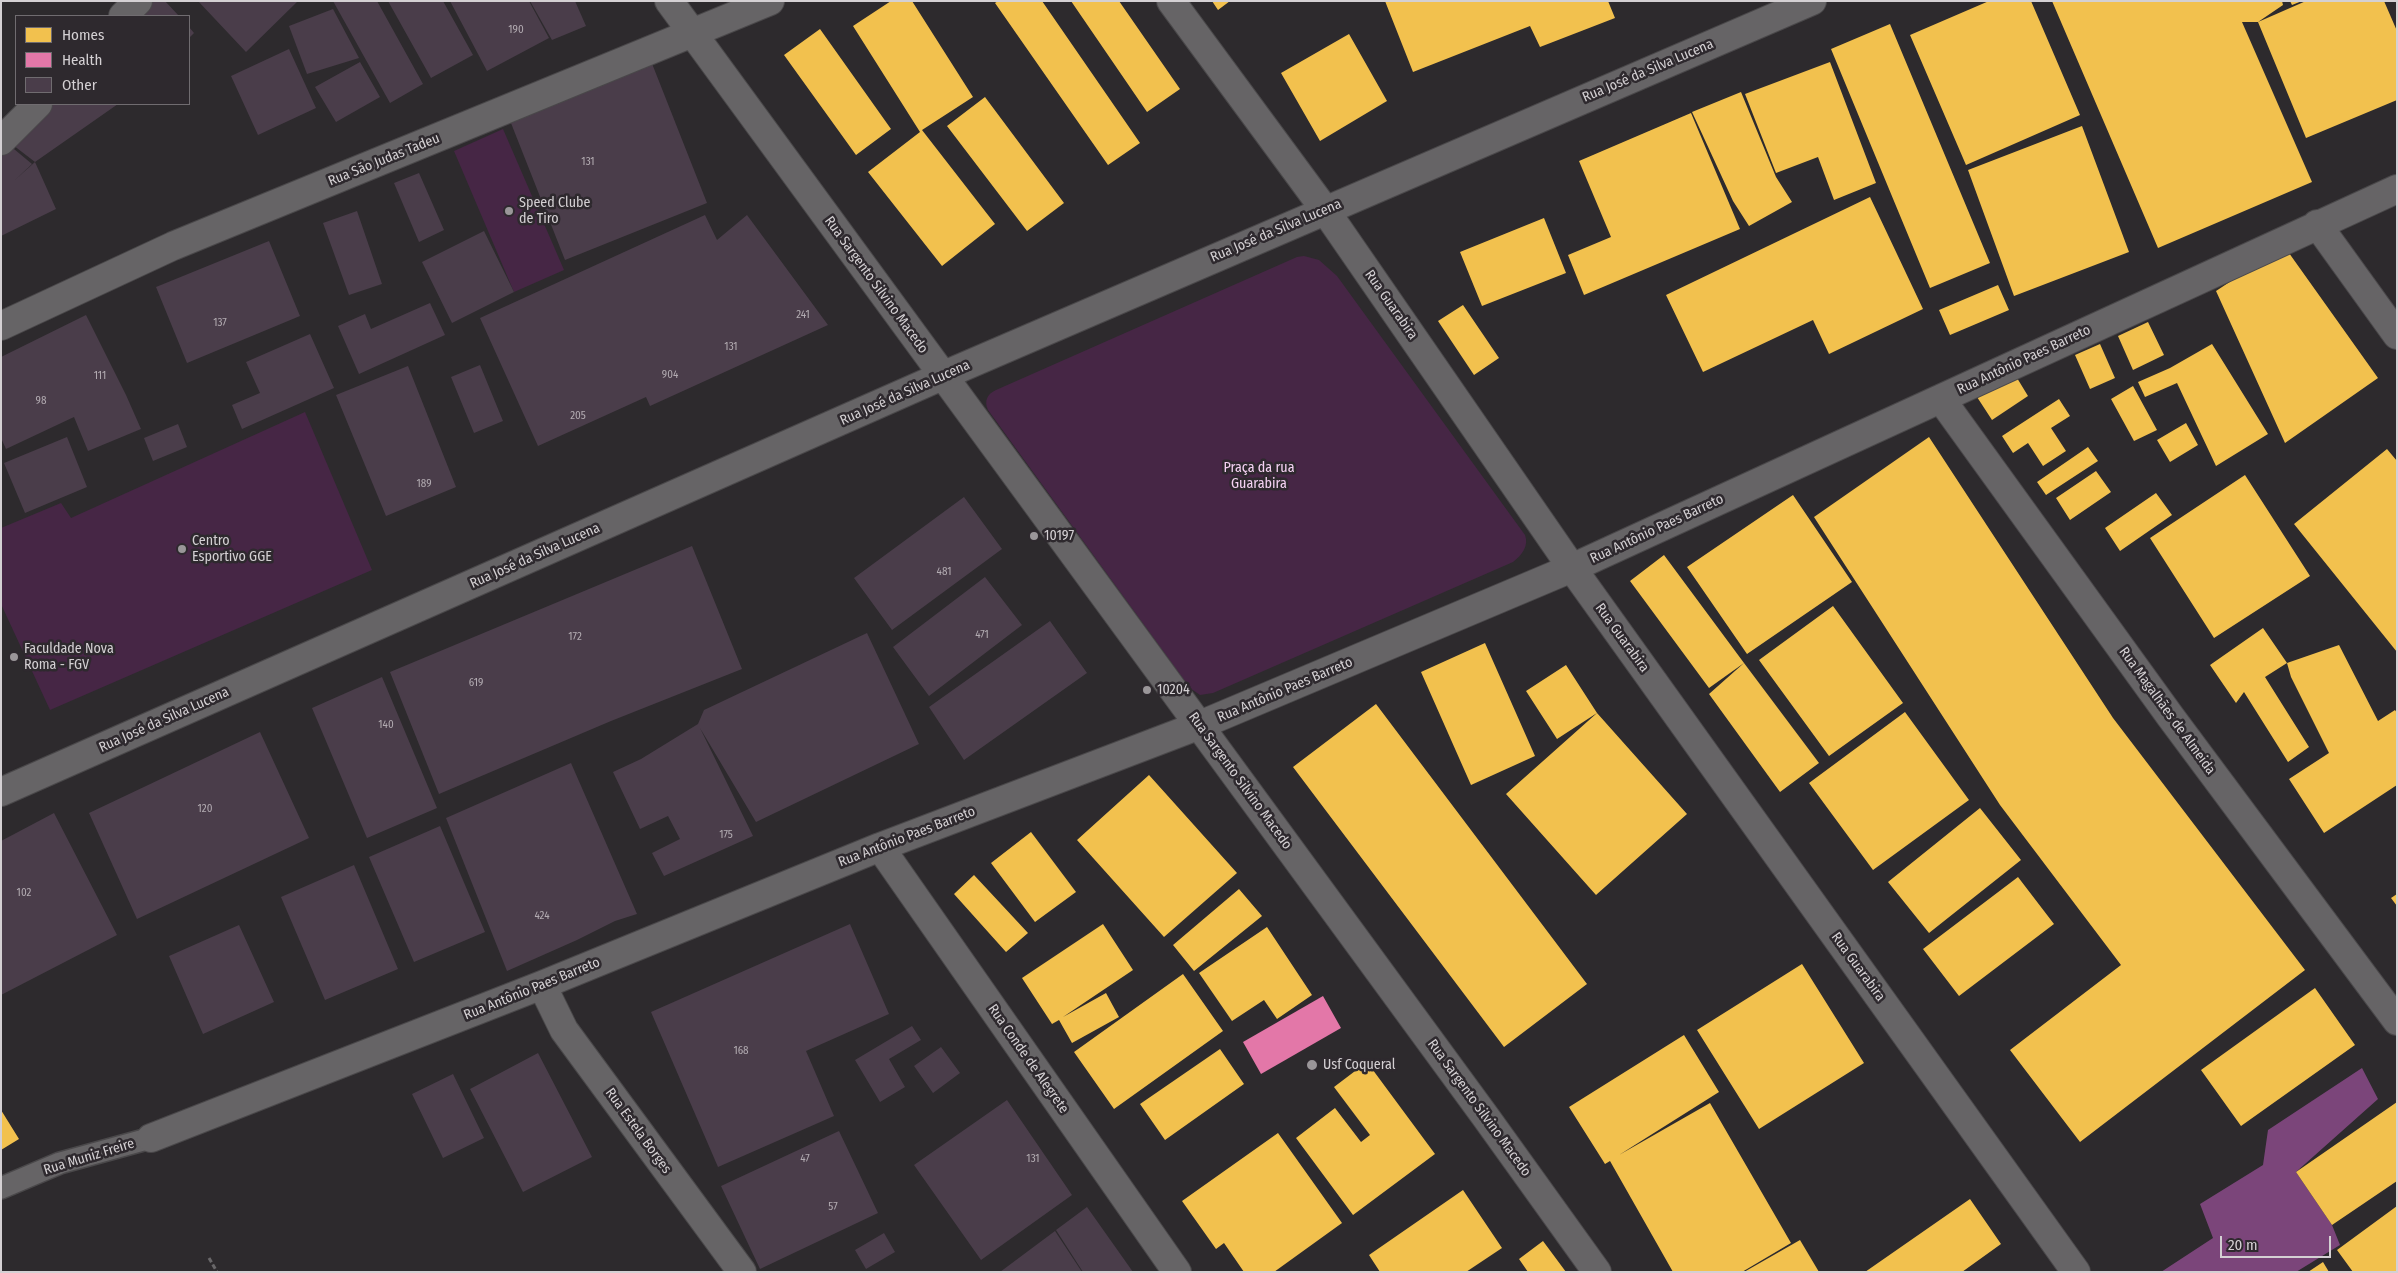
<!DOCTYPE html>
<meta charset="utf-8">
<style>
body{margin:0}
#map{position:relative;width:2398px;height:1273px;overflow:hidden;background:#2d2a2d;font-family:"Fira Sans Condensed",sans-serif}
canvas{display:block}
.frame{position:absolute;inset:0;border:2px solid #d4d0d3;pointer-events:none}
.legend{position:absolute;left:15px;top:15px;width:175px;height:90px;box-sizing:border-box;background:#2e292e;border:1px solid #706c70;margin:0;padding:6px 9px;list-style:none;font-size:15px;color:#d4d0d3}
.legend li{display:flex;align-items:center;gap:10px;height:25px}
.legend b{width:25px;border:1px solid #706c70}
.scale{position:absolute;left:2220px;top:1236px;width:111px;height:22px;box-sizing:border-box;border:2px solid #d4d0d3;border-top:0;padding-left:6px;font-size:15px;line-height:18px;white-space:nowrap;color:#d4d0d3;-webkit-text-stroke:4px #2e292e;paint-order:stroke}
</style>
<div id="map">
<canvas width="2398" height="1273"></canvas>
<div class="frame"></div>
<ul class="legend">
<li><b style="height:14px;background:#f2c14e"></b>Homes</li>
<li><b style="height:14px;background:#e377a8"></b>Health</li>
<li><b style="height:14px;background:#4a3d4a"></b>Other</li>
</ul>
<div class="scale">20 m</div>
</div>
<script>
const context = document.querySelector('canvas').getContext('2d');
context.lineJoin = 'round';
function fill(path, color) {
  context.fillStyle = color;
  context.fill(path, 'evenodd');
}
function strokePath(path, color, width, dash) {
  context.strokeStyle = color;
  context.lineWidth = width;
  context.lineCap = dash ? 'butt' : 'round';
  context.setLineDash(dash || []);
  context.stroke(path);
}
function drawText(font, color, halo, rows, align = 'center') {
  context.font = font + ' "Fira Sans Condensed",sans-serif';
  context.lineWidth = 5;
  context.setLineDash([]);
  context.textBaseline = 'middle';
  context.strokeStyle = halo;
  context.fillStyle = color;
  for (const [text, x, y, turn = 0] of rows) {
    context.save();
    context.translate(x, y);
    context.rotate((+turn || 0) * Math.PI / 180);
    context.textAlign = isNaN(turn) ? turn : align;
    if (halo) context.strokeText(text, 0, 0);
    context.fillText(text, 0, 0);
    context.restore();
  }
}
const green = new Path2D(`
 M503,129L564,270L514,292L454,151Z
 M1304,256L1319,260L1337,276L1525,535C1529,546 1522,555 1513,562L1213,693L1200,695L1190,688L988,410C984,401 987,394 996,390L1297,257Z
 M305,412L372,570L50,710L1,604V528L61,503L71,518Z`);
const forest = new Path2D(`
 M2362,1068L2378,1099L2296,1172L2332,1225L2340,1245L2296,1272H2161L2213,1238L2200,1204L2263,1165L2268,1130Z`);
const homes = new Path2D(`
 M891,1H912L973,97L922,130L995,224L942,266L868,172L920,132L853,26Z
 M998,1H1042L1140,143L1108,165L995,3Z
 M1071,1H1119L1180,89L1147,112Z
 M1212,1H1230L1218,10Z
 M1385,1H1608L1615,18L1540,47L1530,26L1413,72Z
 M1989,1H2031L2080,115L1966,165L1910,35Z
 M2052,1H2282L2283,5L2258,22L2306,1H2384L2397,31V100L2306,138L2258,22H2242L2312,182L2158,248Z
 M2290,1H2302L2292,5Z
 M1890,24L1990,263L1930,288L1831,49Z
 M820,29L891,129L856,155L784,55Z
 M1349,34L1387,101L1320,141L1281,73Z
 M1830,62L1876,183L1834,200L1818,157L1776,173L1745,94Z
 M1741,92L1776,177L1792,202L1749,226L1733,201L1692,112Z
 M985,97L1064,203L1027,231L947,126Z
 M1691,113L1740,229L1584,295L1568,255L1611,237L1579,161Z
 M2082,126L2129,252L2014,296L1968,170Z
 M1870,197L1923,309L1829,354L1813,320L1703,372L1666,295Z
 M1544,218L1566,273L1482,306L1460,252Z
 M2284,246L2378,378L2285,443L2216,291Z
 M1998,285L2009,310L1950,335L1939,310Z
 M1463,305L1499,358L1474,375L1438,321Z
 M2148,322L2164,355L2133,370L2118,336Z
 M2100,344L2115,378L2090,389L2075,355Z
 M2212,344L2268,434L2216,466L2177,383L2145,397L2138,382L2170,368Z
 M2014,373L2028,396L1992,420L1977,397Z
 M2133,386L2157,430L2134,441L2111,399Z
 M2059,399L2070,416L2051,428L2066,451L2043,466L2028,443L2013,453L2002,436Z
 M2186,423L2198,445L2170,462L2157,440Z
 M1929,437L2113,718L2305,970L2080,1142L2010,1050L2121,965L2000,805L1814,517Z
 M2088,447L2098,461L2046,495L2037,482Z
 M2387,449L2397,461V652L2294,524Z
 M2096,471L2111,492L2070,520L2056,498Z
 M2245,475L2310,576L2214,638L2150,538Z
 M2156,493L2172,515L2120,551L2105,528Z
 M1793,495L1852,582L1747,654L1687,567Z
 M1664,555L1744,663L1709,688L1630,581Z
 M1833,606L1903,703L1829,756L1759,660Z
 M2263,628L2287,663L2265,677L2309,747L2288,762L2244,692L2236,703L2210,665Z
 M1485,643L1535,756L1471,785L1421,672Z
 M2339,645L2378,721L2395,710L2397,713V785L2324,833L2289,779L2329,753L2291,677L2287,663Z
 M1744,663L1819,763L1780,792L1709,694Z
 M1566,665L1597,713L1557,739L1526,691Z
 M1376,704L1587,984L1504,1047L1293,767Z
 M1905,712L1969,800L1873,870L1809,783Z
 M1597,713L1687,814L1596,895L1506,794Z
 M1149,775L1237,873L1164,937L1077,840Z
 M1980,808L2021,860L1929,933L1888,882Z
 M1031,832L1076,892L1035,922L991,863Z
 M974,875L1028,933L1006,952L954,894Z
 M2018,877L2054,924L1959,996L1923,949Z
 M1239,889L1262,916L1194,971L1173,945Z
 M2397,894V906L2391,898Z
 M1103,924L1133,970L1063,1017L1106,993L1119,1017L1072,1043L1059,1020L1052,1024L1022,978Z
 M1267,927L1312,995L1277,1019L1264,1000L1232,1021L1199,973Z
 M1802,964L1864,1063L1759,1129L1697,1030Z
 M1183,974L1223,1031L1114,1109L1074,1052Z
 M2315,988L2355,1045L2241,1126L2201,1070Z
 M1684,1035L1719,1092L1619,1155L1710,1103L1791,1243L1742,1272H1673L1610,1161L1605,1164L1569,1107Z
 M1220,1049L1244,1084L1165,1140L1140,1104Z
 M1367,1062L1435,1154L1353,1215L1296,1138L1335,1108L1361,1142L1370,1135L1334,1087Z
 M2397,1102V1181L2332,1225L2296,1172Z
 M1,1110L19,1139L1,1150Z
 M1278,1133L1342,1223L1274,1272H1244L1224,1243L1216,1249L1182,1201Z
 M1463,1190L1502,1248L1466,1272H1380L1369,1255Z
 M1970,1199L2001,1244L1962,1272H1865Z
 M2397,1206V1272H2353L2337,1250Z
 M1800,1240L1819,1272H1744Z
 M1543,1241L1566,1272H1528L1519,1259Z
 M2323,1262L2329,1272H2308Z`);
const health = new Path2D(`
 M1323,996L1341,1028L1261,1074L1243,1042Z`);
const building = new Path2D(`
 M151,1H165L179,16H138Z
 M198,1H298L246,52Z
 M333,1H377L423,84L390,103Z
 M388,1H443L473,55L431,78Z
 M450,1H529L549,38L487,71Z
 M530,1H575L586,26L552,40Z
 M333,9L359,58L307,74L289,26Z
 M189,27L194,33L189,38Z
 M289,49L316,108L258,135L231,76Z
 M651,61L707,203L565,260L509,118Z
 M360,62L380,97L336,122L315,87Z
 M47,104H118L35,162L9,142Z
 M8,144L32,164L15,180L35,162L56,209L1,236V150Z
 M419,173L444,230L419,242L394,183Z
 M357,211L382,284L349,295L323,223Z
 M705,215L717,240L747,215L828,325L650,406L646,397L538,446L480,318Z
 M484,231L514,292L452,323L422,262Z
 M269,241L300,316L187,363L156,287Z
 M430,303L445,335L359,374L338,326L365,314L371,329Z
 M86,315L126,395L141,429L88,451L74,417L6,449L1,438V357Z
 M310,334L334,388L242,429L232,405L260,393L246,362Z
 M480,365L503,421L474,433L451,377Z
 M408,366L456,487L386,516L336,395Z
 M178,424L187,447L153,461L144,438Z
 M67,437L87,487L25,513L4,463Z
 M964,497L1002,549L892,630L854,578Z
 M692,546L742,669L611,721L439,794L390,672Z
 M985,577L1022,625L929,696L893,647Z
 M1050,621L1087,673L964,760L929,707Z
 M867,633L919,744L756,822L700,728L753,836L664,876L652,853L680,839L668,816L640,829L613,772L641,759L698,724L704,710Z
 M382,677L437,808L367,838L312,708Z
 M260,732L309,838L137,919L89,813Z
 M571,763L637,914L615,921L577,940L507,971L446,818Z
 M54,813L117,935L1,995V841Z
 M440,826L485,932L414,962L369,857Z
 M354,865L398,969L325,1000L281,897Z
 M850,924L889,1014L806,1051L834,1116L718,1167L651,1012Z
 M239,925L274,1002L203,1034L169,956Z
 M912,1026L921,1040L889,1059L905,1087L880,1102L855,1060Z
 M941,1047L960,1073L933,1093L914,1066Z
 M538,1053L592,1157L523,1192L470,1089Z
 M453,1074L484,1138L443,1158L412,1094Z
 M1007,1100L1072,1195L981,1260L914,1165Z
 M839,1131L878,1213L760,1269L721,1186Z
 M1087,1207L1133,1272H1083L1056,1230Z
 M1055,1231L1082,1272H1000Z
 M884,1233L895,1252L866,1269L855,1250Z`);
const path = new Path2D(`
 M209,1258L217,1272`);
const lane = new Path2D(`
 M1,1188L60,1163L151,1138`);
const street = new Path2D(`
 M669,1L1485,1116L1597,1272
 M1171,1L1325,210L1572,568L2076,1272
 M123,16L138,1
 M1,141L38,104
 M2317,224L2397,335
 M1,326L173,246L770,1
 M1941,399L2170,716L2397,1021
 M1,792L942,376L1812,1
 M880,847L1177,1272
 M542,985L564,1030L742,1272
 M151,1138L542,985L880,847L1200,725L1572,568L2397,189`);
const markers = [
 [509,211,5,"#9a9699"],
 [1034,536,5,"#9a9699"],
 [182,549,5,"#9a9699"],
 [14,657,5,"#9a9699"],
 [1147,690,5,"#9a9699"],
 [1312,1065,6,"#9a9699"]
];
const numberNames = [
 ["190",516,30],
 ["131",588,162],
 ["241",803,315],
 ["137",220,323],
 ["131",731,347],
 ["904",670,375],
 ["111",100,376],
 ["98",41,401],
 ["205",578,416],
 ["189",424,484],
 ["481",944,572],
 ["471",982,635],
 ["172",575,637],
 ["619",476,683],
 ["140",386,725],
 ["120",205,809],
 ["175",726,835],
 ["102",24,893],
 ["424",542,916],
 ["168",741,1051],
 ["47",805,1159],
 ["131",1033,1159],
 ["57",833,1207]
];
const streetNames = [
 ["Rua José da Silva Lucena",1648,71,-23],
 ["Rua São Judas Tadeu",384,160,-22],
 ["Rua José da Silva Lucena",1276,231,-23],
 ["Rua Sargento Silvino Macedo",876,285,54],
 ["Rua Guarabira",1391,305,55],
 ["Rua Antônio Paes Barreto",2024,360,-25],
 ["Rua José da Silva Lucena",905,393,-24],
 ["Rua Antônio Paes Barreto",1657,529,-25],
 ["Rua José da Silva Lucena",535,556,-24],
 ["Rua Guarabira",1622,638,54],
 ["Rua Antônio Paes Barreto",1285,690,-23],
 ["Rua Magalhães de Almeida",2167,711,54],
 ["Rua José da Silva Lucena",164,720,-24],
 ["Rua Sargento Silvino Macedo",1240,781,54],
 ["Rua Antônio Paes Barreto",907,837,-21],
 ["Rua Guarabira",1858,967,54],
 ["Rua Antônio Paes Barreto",532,989,-22],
 ["Rua Conde de Alegrete",1028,1059,55],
 ["Rua Sargento Silvino Macedo",1479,1108,54],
 ["Rua Estela Borges",638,1131,54],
 ["Rua Muniz Freire",89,1157,-17]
];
const poiNames = [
 ["Speed Clube",519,203],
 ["de Tiro",519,219],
 ["10197",1044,536],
 ["Centro",192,541],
 ["Esportivo GGE",192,557],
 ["Faculdade Nova",24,649],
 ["Roma - FGV",24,665],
 ["10204",1157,690],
 ["Usf Coqueral",1323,1065]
];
const parkNames = [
 ["Praça da rua",1259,468],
 ["Guarabira",1259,484]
];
fill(green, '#462645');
fill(forest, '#7b457a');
fill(homes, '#f2c14e');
fill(health, '#e377a8');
fill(building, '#4a3d4a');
strokePath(lane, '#4a484a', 24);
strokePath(street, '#4a484a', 30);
strokePath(path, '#696769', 3, [5, 2.5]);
strokePath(lane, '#666466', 21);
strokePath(street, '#666466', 28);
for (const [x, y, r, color] of markers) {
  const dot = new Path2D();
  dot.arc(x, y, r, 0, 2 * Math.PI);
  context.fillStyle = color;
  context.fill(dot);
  strokePath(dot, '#2e292e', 2);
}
drawText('11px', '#b2abb1', null, numberNames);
drawText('14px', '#d4d0d3', '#2e292e', streetNames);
drawText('14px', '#d4d0d3', '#2e292e', poiNames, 'left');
drawText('14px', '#f5d2f3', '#2e292e', parkNames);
</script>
